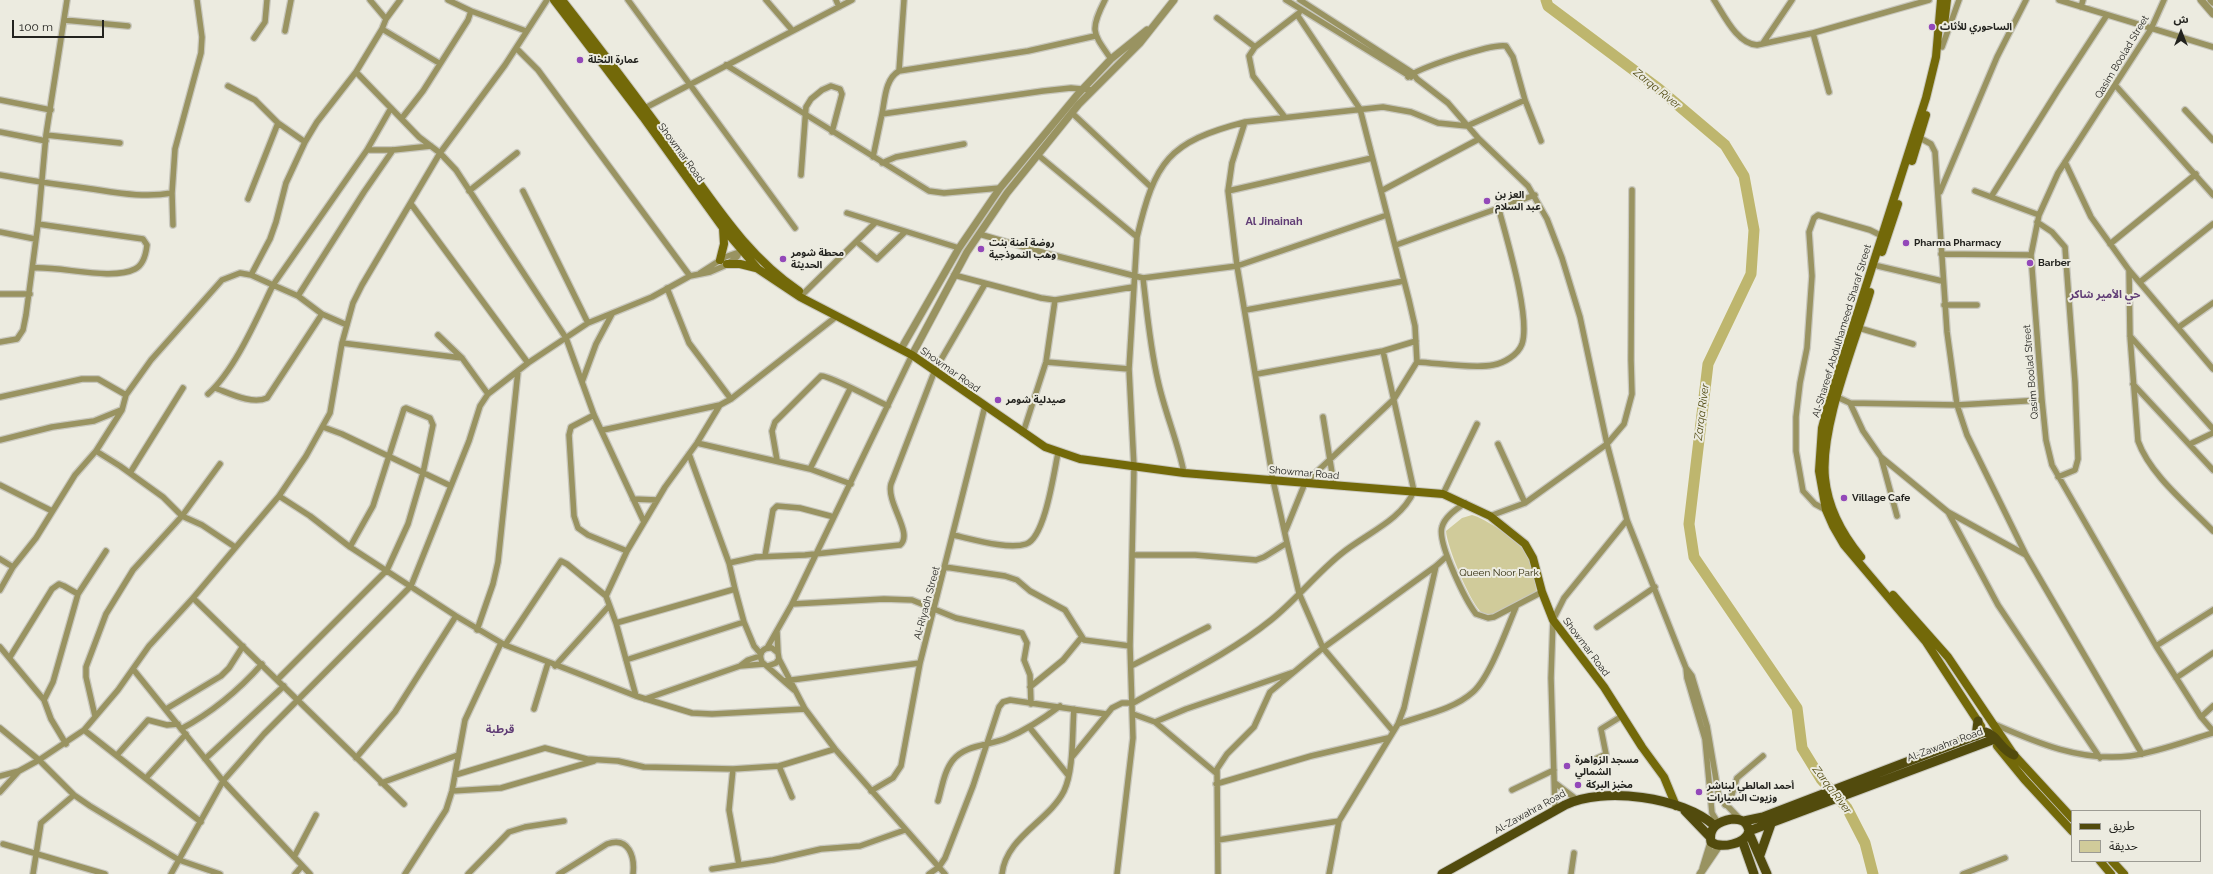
<!DOCTYPE html>
<meta charset="utf-8">
<style>
body{margin:0}
#map{position:relative;width:2213px;height:874px;overflow:hidden;background:#ecebe0;font-family:Raleway,"Noto Sans Arabic",sans-serif}
canvas{display:block}
.legend{position:absolute;left:2071px;top:810px;width:130px;height:52px;box-sizing:border-box;background:#ecebe0;border:1px solid #9c9b93;margin:0;padding:5px 7px;list-style:none;font-size:12px;color:#23231f}
.legend li{display:flex;align-items:center;gap:8px;height:20px}
.legend b{width:20px;border:1px solid #9c9b93}
.north{position:absolute;left:2161px;top:12px;width:40px;height:40px;-webkit-text-stroke:3px #ecebe0;paint-order:stroke;rotate:0deg;font-size:11px;font-weight:700;line-height:16px;text-align:center;color:#23231f}
.north::after{content:'';display:block;margin:auto;width:14px;height:18px;background:#23231f;clip-path:polygon(50% 0,100% 100%,50% 72%,0 100%)}
.scale{position:absolute;left:12px;top:20px;width:92px;height:18px;box-sizing:border-box;border:2px solid #23231f;border-top:0;padding-left:5px;font-size:12px;line-height:14px;white-space:nowrap;color:#23231f;-webkit-text-stroke:3px #ecebe0;paint-order:stroke}
</style>
<div id="map">
<canvas width="2213" height="874"></canvas>
<ul class="legend">
<li><b style="height:5px;background:#524b0d"></b>طريق</li>
<li><b style="height:11px;background:#d0cb9a"></b>حديقة</li>
</ul>
<div class="north">ش</div>
<div class="scale">100 m</div>
</div>
<script>
const context = document.querySelector('canvas').getContext('2d');
context.lineJoin = 'round';
function fill(path, color) {
  context.fillStyle = color;
  context.fill(path, 'evenodd');
}
function strokePath(path, color, width, dash) {
  context.strokeStyle = color;
  context.lineWidth = width;
  context.lineCap = dash ? 'butt' : 'round';
  context.setLineDash(dash || []);
  context.stroke(path);
}
function drawText(font, color, halo, rows, align = 'center') {
  context.font = font + ' Raleway,"Noto Sans Arabic",sans-serif';
  context.lineWidth = 4;
  context.setLineDash([]);
  context.textBaseline = 'middle';
  context.strokeStyle = halo;
  context.fillStyle = color;
  for (const [text, x, y, turn = 0] of rows) {
    context.save();
    context.translate(x, y);
    context.rotate((+turn || 0) * Math.PI / 180);
    context.textAlign = isNaN(turn) ? turn : align;
    if (halo) context.strokeText(text, 0, 0);
    context.fillText(text, 0, 0);
    context.restore();
  }
}
const green = new Path2D(`
 M1472,515C1483,517 1524,544 1529,554C1536,565 1536,581 1536,594L1493,618C1488,616 1484,615 1480,611C1469,599 1447,547 1446,531L1462,518Z`);
const river = new Path2D(`
 M1546,0L1548,6L1659,89L1725,145L1744,176L1754,230L1751,274L1708,364L1689,524L1694,557L1797,708L1802,748L1821,779L1847,808L1865,843L1873,874`);
const minor = new Path2D(`
 M370,0L386,19
 M628,0L795,228
 M766,0L792,30
 M836,0L839,7
 M1105,0C1089,31 1093,33 1111,59
 M1286,0L1411,77
 M1300,0L1413,73L1417,79L1448,103L1479,139L1381,191
 M1714,0C1724,15 1737,44 1757,45L1813,33L1929,0
 M2059,0L2213,47
 M2164,0L2151,29L2058,173L2039,215L2031,255L2042,400L2046,440L2052,465L2156,646L2201,717L2213,731
 M2081,7L2083,0
 M471,11L526,31
 M1217,18L1255,47
 M64,20L128,26
 M382,29L439,63
 M285,31L291,0
 M1813,33L1829,92
 M254,38L265,22L267,0
 M1763,43L1792,0
 M1942,47L1959,0
 M516,48L538,70L690,276
 M726,65L929,191L944,193L1000,188
 M899,71L904,0
 M356,72L419,137L440,153L456,170L566,338L594,415L644,522
 M1408,77C1418,68 1493,43 1506,46L1513,57L1525,100L1541,141
 M228,86L255,100L278,123L305,142
 M2116,86L2213,195
 M0,100L51,110
 M645,108L852,0
 M2185,110L2213,140
 M1072,113L1151,187
 M882,114C885,99 885,79 899,71L1028,51L1095,36
 M1284,116L1253,76L1249,56L1255,47L1299,13
 M402,118L423,91L468,20L471,11L448,0
 M0,132L46,141
 M46,135L120,143
 M1920,138L1931,144L1935,152L1947,332L1957,405L1967,435L2026,555L2142,754
 M1479,139L1528,186L1547,219L1562,258L1580,317L1607,444L1627,520L1686,668L1687,678L1705,739L1712,813L1718,823
 M367,150L391,108
 M1038,155L1137,237C1155,161 1168,142 1245,122
 M873,157L882,114L1043,91L1071,88L1092,90
 M2065,162L2091,217L2129,270L2213,369
 M882,163L896,157L964,144
 M0,175C31,181 61,185 92,189C119,193 145,198 172,193
 M801,175L806,107L811,99L822,90L831,86L840,89L842,94L832,132
 M469,191L517,153
 M523,191L588,323
 M1228,191L1372,158
 M1975,191L2039,215
 M1940,192L1997,57L2026,0
 M1991,197L2058,90L2107,15
 M248,199L278,123
 M411,204L528,363
 M847,213L959,248
 M2037,222L2052,232L2065,247L2075,382L2078,459L2075,470L2058,477
 M173,225L172,193L175,149L201,53L202,37L197,0
 M0,232L35,239
 M979,234L1045,253L1143,278L1237,266L1387,215
 M857,242L877,259L905,232
 M2110,244L2196,174
 M1396,245L1535,195
 M1941,254L2031,255
 M1878,266L1942,281
 M33,268C61,266 112,281 135,269C143,265 146,254 147,245L143,239L38,224
 M2129,270L2130,336L2138,441C2150,475 2188,505 2213,531
 M700,273L725,257L742,251
 M251,275L270,239L276,222L286,183L305,142L317,122L356,72L382,29L386,19L400,0
 M954,275L1041,298L1055,300L1046,362L1023,433
 M1143,278C1147,312 1150,347 1158,381C1165,413 1178,442 1184,473
 M2140,282L2213,224
 M667,288L689,343L731,399
 M0,294H30
 M298,296L364,192L393,150
 M800,297L875,223
 M1055,300L1133,287
 M1944,305H1977
 M1246,310L1404,281
 M2179,327L2213,303
 M1859,328L1913,344
 M438,335L462,358L488,394
 M2130,336L2213,429
 M0,342L17,339L23,330L26,315L38,224L46,135L67,0
 M342,343L462,358
 M1046,362L1129,369
 M1417,362C1438,363 1474,369 1493,365C1504,363 1518,355 1522,344C1531,317 1506,237 1498,206
 M1257,374L1383,351L1416,341
 M582,382L596,344L612,314
 M2133,384L2213,470
 M215,388C229,393 252,405 267,398L322,314
 M208,394C235,370 257,318 273,285L298,296L322,314L347,325
 M0,397L82,379H98L126,395
 M1837,397L1850,403L1957,405L2042,400
 M1850,403L1863,431L1881,457L1948,512L2026,555
 M594,415L571,427L569,435L574,516L578,528L588,535L627,551
 M1323,417L1334,485
 M323,427L342,434L451,486
 M603,430L720,405
 M0,440L52,427L94,421L121,410
 M697,443L810,469L851,484
 M1498,444L1525,503
 M2190,444L2213,433
 M96,451L122,410L126,395L151,360L222,280L240,273L251,275L273,285L367,150H393L431,146
 M689,454L729,563L756,557L805,555L900,545C914,534 886,503 891,484L935,370L985,284
 M1881,457L1897,516
 M777,460L772,431L775,422L821,376C829,375 877,401 888,406
 M810,469L850,389
 M130,473L183,388
 M0,485L52,511
 M1443,494L1477,424
 M279,496L310,516L350,547L456,616L505,645L636,696L692,713L712,714L805,709
 M633,499L657,500
 M1465,503C1457,509 1445,516 1442,527C1437,543 1466,601 1476,614L1488,618L1494,617L1542,592
 M1826,510L1815,504L1803,491L1796,451V417L1800,383L1807,348L1812,276L1809,232L1814,218L1818,215L1870,230L1882,236
 M1948,512L1998,605L2100,758
 M1490,516L1525,503L1607,444L1624,424L1632,394L1631,360L1632,190
 M1285,532L1305,483L1394,399L1417,362L1415,326L1409,300L1360,109L1298,16
 M953,535C972,539 1008,550 1026,544C1045,538 1054,472 1058,453
 M1132,555H1195L1256,560L1264,557L1287,543
 M765,556L773,510L777,506L800,508L834,517
 M0,559L13,567
 M945,567L1005,576L1017,580L1030,591L1065,610L1084,640L1130,646
 M735,589L744,622
 M0,590L13,567L36,538L75,475L96,451L120,466L163,497L182,516L202,525L235,547
 M193,598L404,804
 M792,604L884,599L912,600L956,618L1022,633L1027,643L1024,660L1030,675L1031,704
 M616,623L735,589L729,563
 M1597,627L1655,587
 M477,630L493,584L498,562L518,371
 M777,632L778,653
 M505,645L561,561L567,564L606,596
 M2156,646L2213,610
 M0,647L44,700
 M767,648L792,604L912,355
 M10,657L52,589L59,584L64,586L78,594
 M779,659L805,709L835,749L945,874
 M626,660L744,622L754,646L761,654
 M555,666L609,606
 M740,666L764,664
 M768,666L776,663L779,659L778,653L772,648C763,647 758,653 762,662L794,690
 M1131,666L1208,627
 M1686,668L1692,676L1707,726L1719,797L1740,819
 M133,669L223,781L310,874
 M2176,678L2213,653
 M278,679L387,570L408,524L423,473L433,425L430,418L406,408L404,409L373,506L350,547
 M784,681L920,663
 M1030,687L1063,660L1081,638
 M636,696L616,623L606,596L627,551L665,487L697,443L720,405L731,399L837,316
 M645,699L740,666L748,660L760,656
 M166,709L221,676L229,668L243,646
 M534,709L548,663
 M1133,714L1155,722L1216,773
 M95,716L86,677V667L106,614L133,570L182,516L220,464
 M2201,717L2213,706
 M1155,722L1186,709L1294,672
 M1398,724C1423,715 1453,710 1473,692C1490,677 1507,628 1516,607
 M1994,724C2037,743 2082,762 2130,756C2158,752 2186,741 2213,733
 M0,728L39,760L74,795L90,806L179,860L220,874
 M1030,728L1068,775
 M181,729C213,712 238,691 262,664
 M84,730L201,822
 M1393,731L1323,648L1299,593L1287,543L1273,480L1237,266L1228,191L1232,163L1245,122L1383,107L1411,112L1438,123L1467,126L1525,100
 M66,744L51,719L44,700L53,682L78,594L106,551
 M117,755L148,720L167,725L178,724
 M1072,757L1112,708L1122,703H1133C1179,677 1229,654 1271,620C1296,600 1316,574 1341,554C1365,534 1401,521 1414,491L1383,351
 M356,758L395,712L456,616
 M205,759L284,686
 M1591,761L1606,754L1601,729L1622,716
 M779,766L792,797
 M733,769L729,810L739,865
 M455,775L545,748L587,759L618,761L644,767L733,769L779,766L835,749
 M0,776L19,771L39,760L84,730L118,690L149,646L193,598L279,496L306,456L330,413L342,343L353,303L362,285L440,153L505,65L547,0
 M146,778L186,734
 M381,783L458,755
 M1555,783L1576,799
 M1216,784L1311,756L1388,738
 M1512,790L1554,770
 M452,791L501,788L594,761
 M871,791L893,778L901,766L920,663L985,406
 M0,792L19,771
 M938,801C942,788 944,771 953,760C966,744 989,746 1007,738C1026,730 1043,719 1060,706
 M1725,805L1731,798L1737,778L1763,756
 M1555,810L1551,678L1553,620L1564,598L1627,520
 M1218,840L1339,821
 M3,844L105,874
 M294,857L316,815
 M712,869L773,860L821,849L860,846L905,830
 M33,874L41,823L74,795
 M171,874L223,781L238,764L264,734L411,586L469,441L480,406L488,394L528,363L588,323L652,297L690,276L710,272L724,266L737,257L742,248
 M295,874L302,866
 M405,874L446,810L452,791L465,720L501,643
 M468,874L509,832L525,827L564,821
 M559,874L607,844C629,836 635,857 633,874
 M929,874L939,867L945,858L973,786L999,707L1003,702L1010,700L1106,714
 M1002,874C1006,837 1049,821 1064,791C1074,770 1072,733 1074,709
 M1117,874L1133,738L1130,646L1134,467L1129,369L1137,237
 M1218,874L1217,769L1227,754L1254,727L1270,692L1323,648L1436,566L1447,556
 M1329,874L1339,821L1398,724L1404,708L1436,566
 M1571,874L1574,853
 M1963,874L2005,858`);
const tertiary = new Path2D(`
 M2201,0L2213,14
 M2211,0L2213,2
 M901,349L959,248L1000,188L1078,94L1111,59L1147,30
 M912,355L967,252L1007,193L1079,104L1140,43L1174,0
 M1703,868L1711,842
 M1700,874L1719,846`);
const secondary = new Path2D(`
 M554,0L643,117L723,228L758,269L800,297L912,355L1045,447L1080,459L1184,473L1443,494L1490,516L1525,544L1533,558L1542,592L1553,620L1604,687L1642,747L1664,777L1676,806
 M562,0C602,51 641,103 679,155C716,205 746,255 799,291
 M1941,0L1936,57L1926,98L1828,405L1822,428L1819,471L1826,510L1833,526L1844,545L1926,642L1981,726
 M1944,25L1947,0
 M1912,161L1926,115
 M1882,252L1898,204
 M720,260L724,244L723,228
 M727,264H740L756,268
 M1861,557C1842,534 1828,508 1825,478C1820,426 1855,343 1870,292
 M1893,595L1948,657L2014,755L2072,818
 M1997,746L2024,779L2072,831
 M2100,861L2111,874
 M2112,861L2124,874`);
const primary = new Path2D(`
 M1976,736L1978,721
 M1685,811L1710,837
 M1732,819C1741,819 1747,821 1749,831C1746,844 1721,849 1711,842C1708,827 1719,821 1732,819Z
 M1744,821L1763,817L1985,732C1998,735 2001,751 2014,755
 M1749,831L1992,740
 M1749,833L1767,874
 M1742,840L1754,874
 M1760,855L1771,824
 M1442,874L1565,805C1603,786 1683,797 1715,826`);
const markers = [
 [1932,27,4,"#9348b9"],
 [580,60,4,"#9348b9"],
 [1487,201,4,"#9348b9"],
 [1906,243,4,"#9348b9"],
 [981,249,4,"#9348b9"],
 [783,259,4,"#9348b9"],
 [2030,263,4,"#9348b9"],
 [998,400,4,"#9348b9"],
 [1844,498,4,"#9348b9"],
 [1567,766,4,"#9348b9"],
 [1578,785,4,"#9348b9"],
 [1699,792,4,"#9348b9"]
];
const poiNames = [
 ["الساحوري للأثاث",1940,27],
 ["عمارة النخلة",588,60],
 ["العز بن",1495,195],
 ["عبد السلام",1495,207],
 ["روضة آمنة بنت",989,243],
 ["وهب النموذجية",989,255],
 ["Pharma Pharmacy",1914,243],
 ["محطة شومر",791,253],
 ["الحديثة",791,265],
 ["Barber",2038,263],
 ["صيدلية شومر",1006,400],
 ["Village Cafe",1852,498],
 ["مسجد الزواهرة",1575,760],
 ["الشمالي",1575,772],
 ["مخبز البركة",1586,785],
 ["أحمد المالطي لبناشر",1707,786],
 ["وزيوت السيارات",1707,798]
];
const streetNames = [
 ["Qasim Boolad Street",2122,57,-59],
 ["Showmar Road",681,153,54],
 ["Al-Shareef Abdulhameed Sharaf Street",1842,331,-73],
 ["Showmar Road",950,370,35],
 ["Qasim Boolad Street",2031,372,-95],
 ["Showmar Road",1304,473,5],
 ["Al-Riyadh Street",927,603,-75],
 ["Showmar Road",1586,647,53],
 ["Al-Zawahra Road",1945,745,-20],
 ["Al-Zawahra Road",1530,812,-29]
];
const parkNames = [
 ["Queen Noor Park",1499,573]
];
const waterNames = [
 ["Zarqa River",1657,89,39],
 ["Zarqa River",1702,412,-83],
 ["Zarqa River",1832,790,53]
];
const neighbourhoodNames = [
 ["Al Jinainah",1274,222],
 ["حي الأمير شاكر",2105,295],
 ["قرطبة",500,730]
];
fill(green, '#d0cb9a');
strokePath(river, '#beb66e', 11);
strokePath(minor, '#c8c7bd', 8);
strokePath(tertiary, '#c8c7bd', 9);
strokePath(secondary, '#c8c7bd', 10);
strokePath(primary, '#c8c7bd', 11);
strokePath(minor, '#999361', 5.5);
strokePath(tertiary, '#999361', 7);
strokePath(secondary, '#736909', 8);
strokePath(primary, '#524b0d', 9);
for (const [x, y, r, color] of markers) {
  const dot = new Path2D();
  dot.arc(x, y, r, 0, 2 * Math.PI);
  context.fillStyle = color;
  context.fill(dot);
  strokePath(dot, '#ecebe0', 1.5);
}
drawText('bold 10px', '#23231f', '#ecebe0', poiNames, 'left');
drawText('10px', '#23231f', '#ecebe0', streetNames);
drawText('10px', '#302c0c', '#ecebe0', parkNames);
drawText('italic 11px', '#504a11', '#ecebe0', waterNames);
drawText('bold 11px', '#603c75', '#ecebe0', neighbourhoodNames);
</script>
